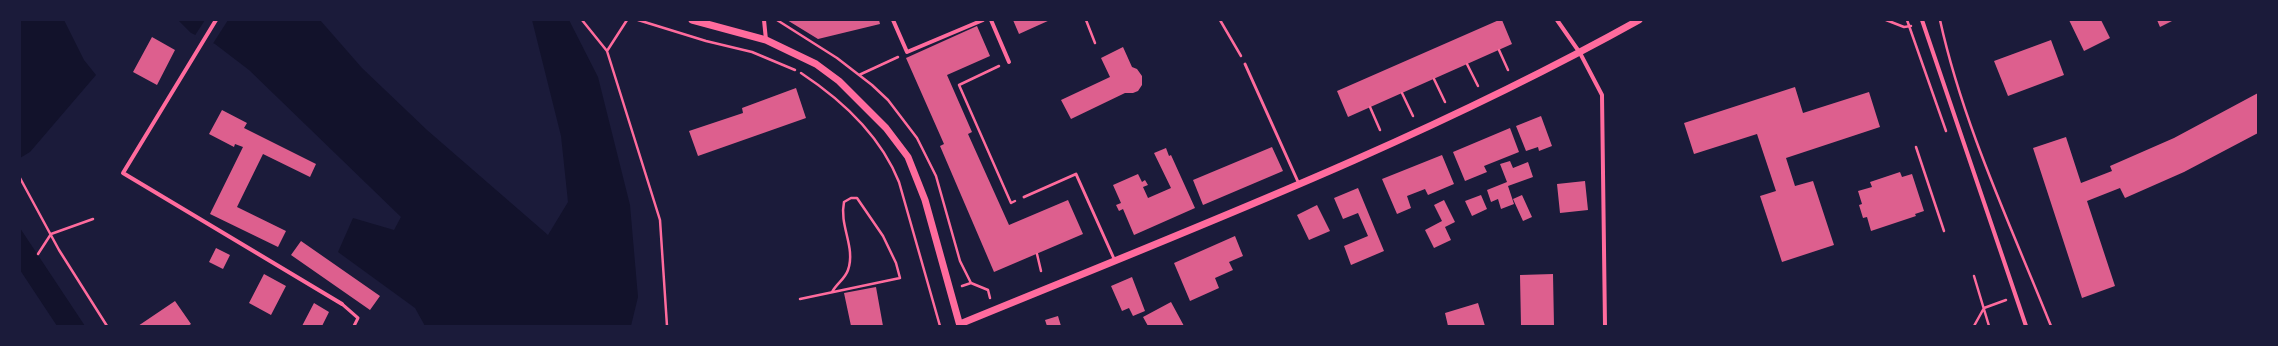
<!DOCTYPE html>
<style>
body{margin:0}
#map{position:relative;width:2278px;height:346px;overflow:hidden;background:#1b1b3a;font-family:Bitter,serif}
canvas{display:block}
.frame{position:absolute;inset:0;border:21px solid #1b1b3a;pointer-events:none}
</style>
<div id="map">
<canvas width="2278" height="346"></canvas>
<div class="frame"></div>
</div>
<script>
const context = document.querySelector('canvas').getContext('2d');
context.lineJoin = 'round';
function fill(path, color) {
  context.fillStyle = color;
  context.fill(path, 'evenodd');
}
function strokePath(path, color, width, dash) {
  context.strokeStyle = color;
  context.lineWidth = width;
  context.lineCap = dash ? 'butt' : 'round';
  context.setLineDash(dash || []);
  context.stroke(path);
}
const water = new Path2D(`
 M20,20H64L84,60L96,75L30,152L20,158Z
 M178,20H320L362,68L427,130L548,235L568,202L561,136L532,20H569L598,77L630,205L638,297L631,326H425L415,308L338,252L353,218L394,230L401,217L249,70L215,44L191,33Z
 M20,228L85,326H57L20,270Z`);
const pier = new Path2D(`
 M205,20H228L212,45L194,37Z`);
const building = new Path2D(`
 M787,20H879L880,24L818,39Z
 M1013,20H1050L1019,34Z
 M1499,20H1502L1512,44L1348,117L1337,91Z
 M2069,20H2101L2110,38L2084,51Z
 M2157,20H2174L2160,27Z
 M977,26L990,56L947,75L972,132L968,134L1009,225L1068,200L1083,234L994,272L940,146L944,144L906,58Z
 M152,37L175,50L157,85L133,72Z
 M2051,40L2064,75L2008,96L1994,61Z
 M1123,47L1132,67L1137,69L1142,76V85L1138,91L1133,93H1125L1071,119L1061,100L1110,77L1101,58Z
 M1795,87L1803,113L1869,92L1880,127L1786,158L1795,186L1813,181L1834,245L1782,262L1760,196L1776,191L1757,134L1694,154L1684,123Z
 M796,88L806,118L698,156L689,131L743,113L742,108Z
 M2258,93V133L2184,172L2125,198L2120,188L2087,201L2115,286L2082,298L2033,148L2066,137L2081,183L2112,171L2110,166L2174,138Z
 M222,110L247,123L244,128L316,164L310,177L263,154L237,207L286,231L278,247L210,214L243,147L235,144L234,147L209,134Z
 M1541,116L1552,146L1539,151L1538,147L1526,151L1516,126Z
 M1510,128L1519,152L1484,166L1487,172L1465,181L1453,152Z
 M1272,147L1283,171L1203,205L1193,180Z
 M1166,148L1169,156L1171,155L1195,208L1134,235L1123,209L1119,211L1116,205L1121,203L1113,185L1138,174L1142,182L1145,180L1148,185L1143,187L1148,198L1171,188L1154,153Z
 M1442,155L1454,184L1428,195L1425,189L1407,196L1411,208L1397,214L1382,179Z
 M1510,161L1513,168L1528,162L1533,177L1508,186L1514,204L1501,209L1498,199L1491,202L1487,190L1507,182L1500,164Z
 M1900,172L1902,177L1912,174L1924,211L1915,214L1916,216L1871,231L1867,217L1863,218L1859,205L1862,204L1858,191L1872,187L1870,182Z
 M1585,181L1588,210L1560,213L1557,184Z
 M1358,188L1384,251L1351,265L1344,246L1368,236L1358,213L1343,219L1334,198Z
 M1481,195L1487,209L1472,216L1465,201Z
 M1522,195L1532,217L1523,221L1513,199Z
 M1444,200L1455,222L1445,227L1451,240L1434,248L1425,230L1442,221L1434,205Z
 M1317,205L1330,231L1309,240L1297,215Z
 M1235,236L1243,256L1229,262L1233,270L1215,278L1219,288L1190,301L1174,263Z
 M301,241L380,296L370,310L291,255Z
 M216,248L230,255L223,269L209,262Z
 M264,274L286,286L271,315L249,303Z
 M1553,274L1554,326H1521L1520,275Z
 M1132,277L1145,311L1133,316L1129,308L1122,311L1111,286Z
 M876,287L883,326H851L844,293Z
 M175,301L191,324L188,326H138Z
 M1171,302L1184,326H1148L1143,317Z
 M314,303L329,312L322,326H302Z
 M1478,303L1485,326H1448L1445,313Z
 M1058,316L1061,326H1047L1045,320Z`);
const path = new Path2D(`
 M582,20L607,51L660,220L667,326
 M638,20L706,41L752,52L795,70
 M777,20L837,58L872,85L888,100L917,138L936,176L960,261L971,283L988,290L990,298
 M1086,20L1095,43
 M1220,20L1241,56
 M1886,20L1904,27L1911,26
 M1907,20L1946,131
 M1940,20C1963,125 2011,226 2051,326
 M1499,50L1508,70
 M607,51L627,20
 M1467,64L1478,86
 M999,66L959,85L1011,203L1015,201
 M801,73C842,100 881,137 899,182L940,326
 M859,75L898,57
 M1434,79L1445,102
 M1402,93L1413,116
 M1370,107L1380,130
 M1916,147L1944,231
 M20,178L59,250L107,326
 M38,254L51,234L93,219
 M1037,254L1041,271
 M1974,276L1989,326
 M962,286L971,283
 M800,299L900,278L896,263L883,236L857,198H851L844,202C839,226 856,247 848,270C845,279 837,283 832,292
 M1974,326L1984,308L2006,300`);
const service = new Path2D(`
 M1245,64L1299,184
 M1024,197L1076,174L1115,261
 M342,304L358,318L354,326`);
const minor = new Path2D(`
 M216,20L123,173L342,304
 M764,20L766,40
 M893,20L907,52L983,20
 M991,20L1009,62
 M1557,20L1580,53L1602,95L1605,326
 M1922,20L2026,326`);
const tertiary = new Path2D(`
 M692,20L766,40L816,64L839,81L886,128L908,157L925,200L960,326
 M960,324C1189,230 1422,141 1639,20`);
fill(water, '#12122b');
fill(pier, '#1b1b3a');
fill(building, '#dd5f8e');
strokePath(path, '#ff6b9d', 2.5);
strokePath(service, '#ff6b9d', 3);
strokePath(minor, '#ff6b9d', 4);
strokePath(tertiary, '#ff6b9d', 7);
</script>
